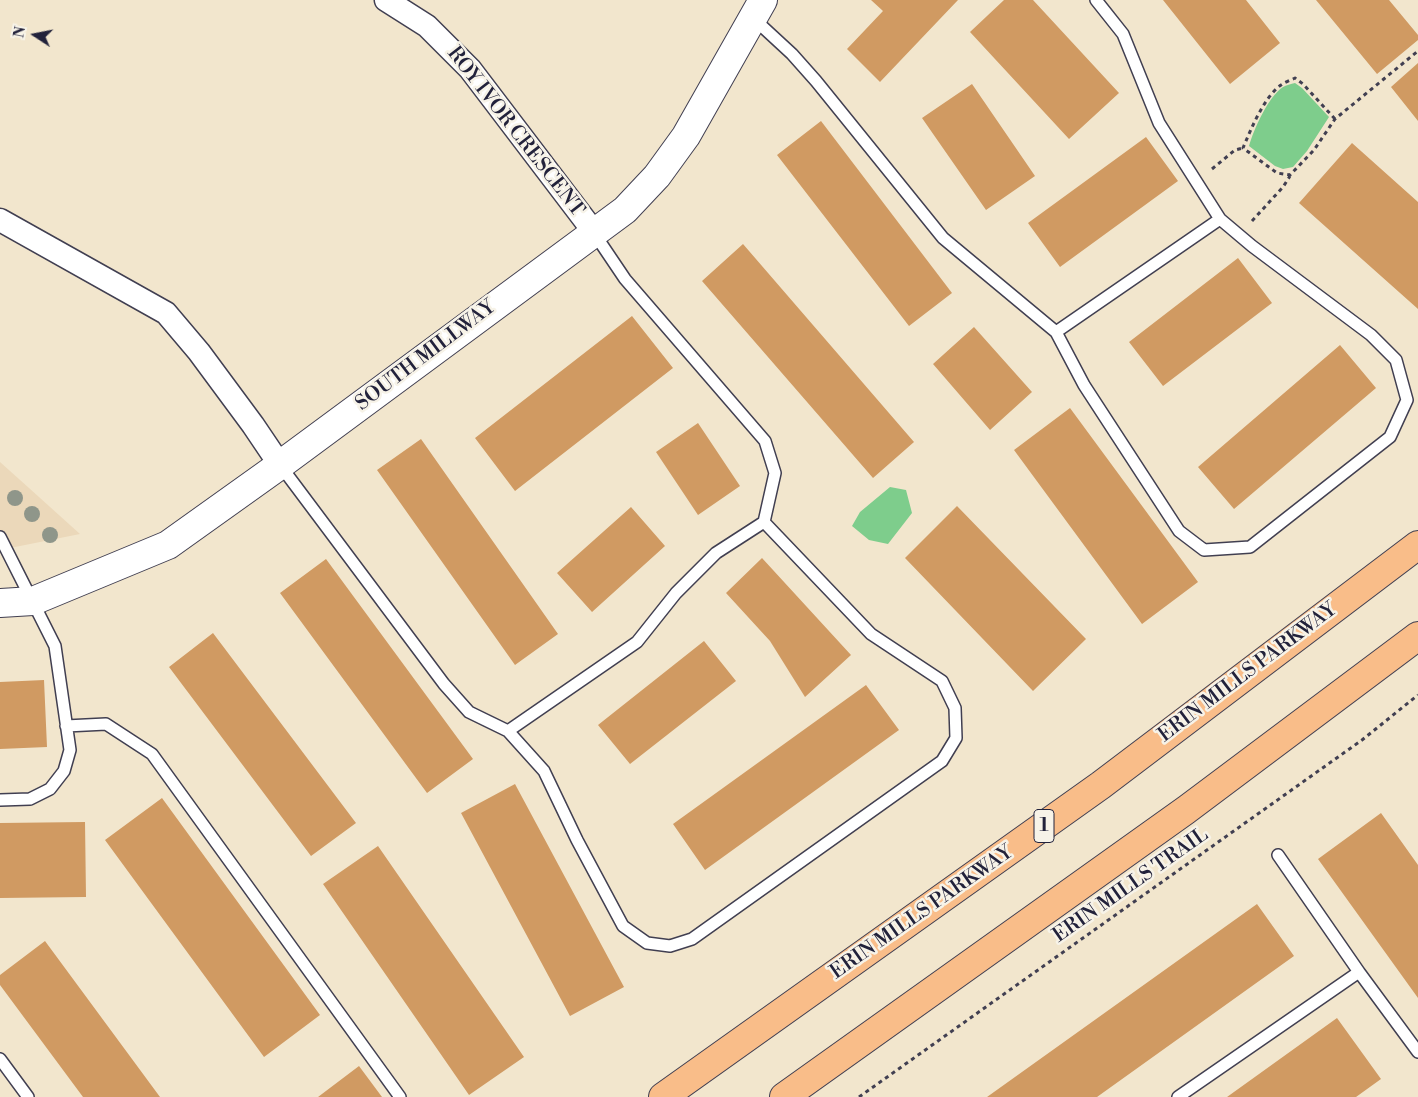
<!DOCTYPE html>
<style>
body{margin:0}
#map{position:relative;width:1418px;height:1097px;overflow:hidden;background:#f2e6cd;font-family:"Libre Bodoni",serif}
canvas{display:block}
.north{position:absolute;left:10px;top:10px;width:50px;height:50px;-webkit-text-stroke:4px #f7f3e8;paint-order:stroke;rotate:281deg;font-size:14px;font-weight:700;line-height:20px;text-align:center;color:#22223b}
.north::after{content:'';display:block;margin:auto;width:18px;height:22px;background:#22223b;clip-path:polygon(50% 0,100% 100%,50% 72%,0 100%)}
</style>
<div id="map">
<canvas width="1418" height="1097"></canvas>
<div class="north">N</div>
</div>
<script>
const context = document.querySelector('canvas').getContext('2d');
context.lineJoin = 'round';
function fill(path, color) {
  context.fillStyle = color;
  context.fill(path, 'evenodd');
}
function strokePath(path, color, width, dash) {
  context.strokeStyle = color;
  context.lineWidth = width;
  context.lineCap = dash ? 'butt' : 'round';
  context.setLineDash(dash || []);
  context.stroke(path);
}
function drawText(font, color, halo, rows, align = 'center') {
  context.font = font + ' "Libre Bodoni",serif';
  context.lineWidth = 5;
  context.setLineDash([]);
  context.textBaseline = 'middle';
  context.strokeStyle = halo;
  context.fillStyle = color;
  for (const [text, x, y, turn = 0] of rows) {
    context.save();
    context.translate(x, y);
    context.rotate((+turn || 0) * Math.PI / 180);
    context.textAlign = isNaN(turn) ? turn : align;
    if (halo) context.strokeText(text, 0, 0);
    context.fillText(text, 0, 0);
    context.restore();
  }
}
const built = new Path2D(`
 M0,462L29,488L80,534L0,550Z`);
const green = new Path2D(`
 M1295,83L1302,88L1329,117L1307,151L1293,167L1283,169L1275,166L1249,146C1254,129 1268,97 1283,87C1286,85 1291,84 1295,83Z
 M890,487L906,490L912,513L888,544L869,540L852,526L860,512Z`);
const building = new Path2D(`
 M871,0H958L880,82L847,49L883,11Z
 M1004,0H1033L1119,93L1069,139L970,32Z
 M1163,0H1246L1280,43L1230,84Z
 M1316,0H1389L1418,35V40L1377,74Z
 M1418,63V121L1391,87Z
 M972,84L1035,176L986,210L922,118Z
 M821,121L952,293L909,326L777,155Z
 M1146,137L1178,181L1060,267L1028,223Z
 M1352,143L1418,202V309L1299,203Z
 M743,244L914,442L873,478L702,281Z
 M1238,258L1272,303L1163,386L1129,342Z
 M632,316L673,368L515,491L475,438Z
 M974,327L1032,392L990,430L933,364Z
 M1340,345L1376,388L1234,509L1198,467Z
 M1070,408L1198,582L1142,624L1014,450Z
 M698,423L740,486L698,515L656,452Z
 M421,439L558,634L515,665L377,470Z
 M957,506L1086,639L1033,691L905,558Z
 M631,507L665,546L592,612L557,573Z
 M762,558L851,655L805,697L770,641L726,593Z
 M326,559L473,759L427,793L280,593Z
 M213,633L356,823L311,856L169,667Z
 M704,641L736,681L630,764L598,725Z
 M44,680L47,747L0,749V682Z
 M866,685L899,730L705,870L673,824Z
 M515,784L624,987L570,1016L461,813Z
 M162,798L320,1015L264,1057L105,840Z
 M1381,813L1418,865V998L1318,859Z
 M85,822L86,897L0,898V823Z
 M378,846L524,1057L469,1095L323,884Z
 M1257,904L1294,956L1097,1097H987Z
 M45,941L160,1097H83L0,985V975Z
 M1337,1018L1381,1079L1356,1097H1227Z
 M359,1066L382,1097H318Z`);
const path = new Path2D(`
 M1335,119L1303,84L1295,78C1291,80 1285,82 1281,85C1264,97 1251,129 1243,148L1277,173L1290,175L1314,150L1335,119L1418,51
 M1212,169L1235,150L1243,148
 M1252,221L1283,187L1290,176
 M859,1097L1362,740L1418,695`);
const service = new Path2D(`
 M753,18L792,54L816,81L943,238L1056,332L1084,385L1179,531L1204,550L1250,547L1390,437L1407,400L1396,360L1371,335L1252,246L1220,219L1159,123L1123,34L1096,0
 M1056,332L1220,219
 M280,465L444,684L469,712L508,731L637,642L676,593L716,553L764,522L775,473L765,441L625,279L594,233
 M0,537L55,646L70,750L64,771L50,789L30,799L0,800
 M66,726L106,724L152,754L400,1097
 M508,731L544,771L577,840L623,926L647,943L670,946L692,939L942,761L956,738L955,708L942,681L871,634L764,522
 M1278,855L1359,972
 M0,1059L28,1097
 M1178,1097L1359,972L1418,1052`);
const minor = new Path2D(`
 M386,0L427,26L470,69L594,232
 M0,220L166,313L199,352L253,425L280,465`);
const tertiary = new Path2D(`
 M0,603L33,601L168,545L280,465L625,210L657,176L686,136L763,0`);
const primary = new Path2D(`
 M663,1097L1101,785L1418,545
 M784,1097L1186,810L1418,636`);
const trees = [
 [15,498],
 [32,514],
 [50,535]
];
const shields = [
 [1044,826,20]
];
const shieldNames = [
 ["1",1044,826]
];
const streetNames = [
 ["ROY IVOR CRESCENT",515,132,52],
 ["SOUTH MILLWAY",426,356,-37],
 ["ERIN MILLS PARKWAY",1248,673,-37],
 ["ERIN MILLS TRAIL",1131,886,-35],
 ["ERIN MILLS PARKWAY",922,913,-35]
];
fill(built, '#ebd8ba');
fill(green, '#7ecd8c');
fill(building, '#d09a62');
strokePath(service, '#413f51', 14);
strokePath(minor, '#413f51', 25);
strokePath(tertiary, '#413f51', 30);
strokePath(primary, '#413f51', 30);
strokePath(path, '#413f51', 3, [4, 4]);
strokePath(service, '#fff', 11);
strokePath(minor, '#fff', 22);
strokePath(tertiary, '#fff', 28);
strokePath(primary, '#f9bd89', 28);
context.fillStyle = '#8f968a';
for (const [x, y] of trees) {
  context.beginPath();
  context.arc(x, y, 8, 0, 2 * Math.PI);
  context.fill();
}
for (const [x, y, w] of shields) {
  const box = new Path2D();
  box.roundRect(x - w / 2, y - 16.5, w, 33, 4);
  context.fillStyle = '#f7f3e8';
  context.fill(box);
  strokePath(box, '#22223b', 1);
}
drawText('bold 19px', '#22223b', null, shieldNames);
drawText('20px', '#22223b', '#f7f3e8', streetNames);
</script>
